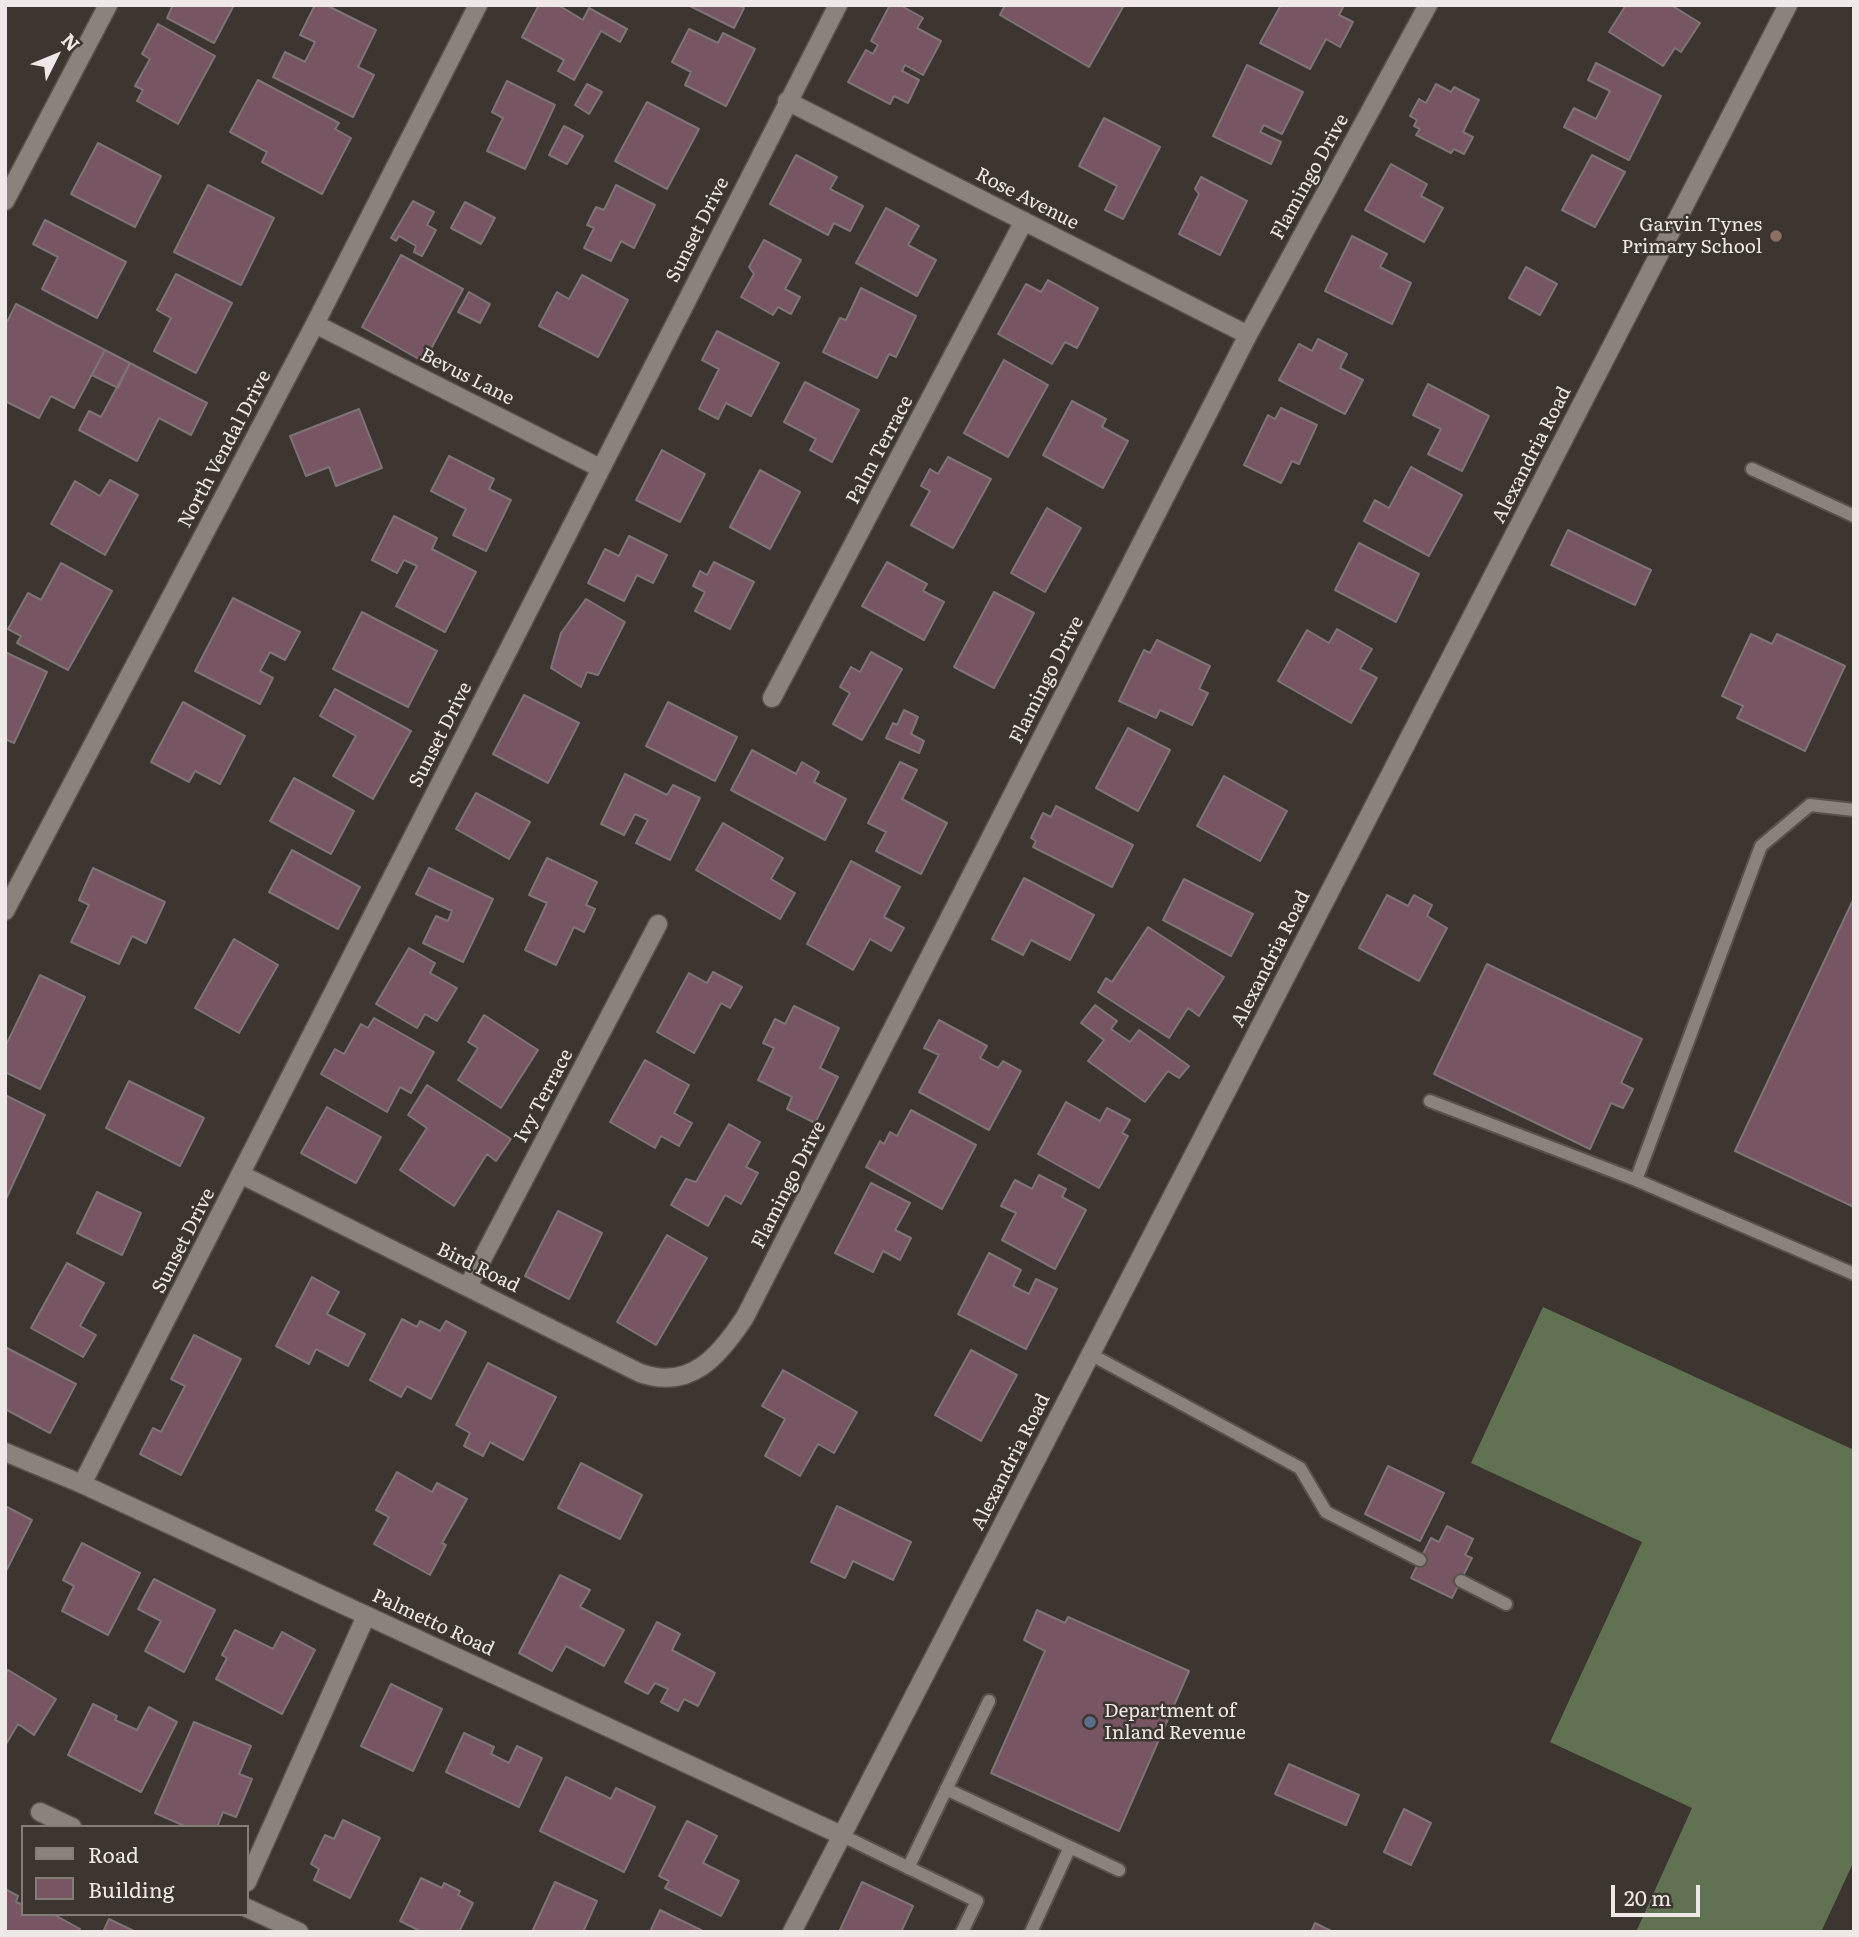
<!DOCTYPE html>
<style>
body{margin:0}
#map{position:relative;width:1859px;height:1937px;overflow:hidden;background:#3d3630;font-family:Literata,serif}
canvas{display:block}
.frame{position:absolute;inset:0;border:7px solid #eee9e6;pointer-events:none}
.legend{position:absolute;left:21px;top:1825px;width:228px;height:91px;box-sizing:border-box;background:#3d3630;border:2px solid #847e79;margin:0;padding:9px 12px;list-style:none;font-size:21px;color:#eee9e6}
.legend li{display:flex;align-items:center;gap:14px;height:35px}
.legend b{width:35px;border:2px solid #847e79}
.north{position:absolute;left:21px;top:21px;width:70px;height:70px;-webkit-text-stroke:5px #3d3630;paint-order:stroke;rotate:47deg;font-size:19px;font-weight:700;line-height:28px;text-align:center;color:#eee9e6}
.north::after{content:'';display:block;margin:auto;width:24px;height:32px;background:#eee9e6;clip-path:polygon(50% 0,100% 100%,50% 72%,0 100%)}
.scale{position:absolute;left:1611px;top:1885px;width:89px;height:32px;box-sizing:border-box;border:4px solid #eee9e6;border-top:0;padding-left:9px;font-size:21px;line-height:24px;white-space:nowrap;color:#eee9e6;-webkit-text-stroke:5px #3d3630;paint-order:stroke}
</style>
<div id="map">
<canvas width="1859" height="1937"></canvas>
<div class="frame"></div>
<ul class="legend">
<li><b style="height:9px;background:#8a827c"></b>Road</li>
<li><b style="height:19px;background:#785562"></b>Building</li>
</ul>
<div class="north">N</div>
<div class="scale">20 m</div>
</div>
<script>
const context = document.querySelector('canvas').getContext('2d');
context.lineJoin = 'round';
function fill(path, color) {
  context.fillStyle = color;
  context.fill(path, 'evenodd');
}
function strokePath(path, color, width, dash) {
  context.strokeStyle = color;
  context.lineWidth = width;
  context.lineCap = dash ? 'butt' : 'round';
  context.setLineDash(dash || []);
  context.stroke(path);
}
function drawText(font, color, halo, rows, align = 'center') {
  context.font = font + ' Literata,serif';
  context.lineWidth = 5;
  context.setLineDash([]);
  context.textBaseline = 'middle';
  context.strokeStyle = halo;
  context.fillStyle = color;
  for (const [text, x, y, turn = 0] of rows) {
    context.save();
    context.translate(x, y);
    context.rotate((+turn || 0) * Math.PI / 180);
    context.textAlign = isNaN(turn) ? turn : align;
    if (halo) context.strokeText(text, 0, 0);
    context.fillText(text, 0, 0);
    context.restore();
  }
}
const forest = new Path2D(`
 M1543,1307L1854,1450V1861L1821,1932H1636L1692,1808L1550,1742L1642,1542L1471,1463Z`);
const building = new Path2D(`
 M173,5H234L214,43L167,18Z
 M315,5H326L376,30L358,67L374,75L353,117L273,77L285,52L305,62L315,42L300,35Z
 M539,5H558L583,20L589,8L627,29L620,42L601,31L574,80L558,71L564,60L522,37Z
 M688,5H738L744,8L734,28Z
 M890,5H900L923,18L917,28L941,41L923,75L905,65L902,71L919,80L908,103L894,96L890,104L848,82L866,50L873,54L878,45L871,41Z
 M1005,5H1120L1123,7L1089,67L1000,15Z
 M1281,5H1344L1339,15L1353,22L1340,47L1326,39L1310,69L1260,43Z
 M1626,5H1671L1700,23L1681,52L1675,48L1663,66L1609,32Z
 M158,24L215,56L178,124L137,101L143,90L135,86L150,59L142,54Z
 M689,29L718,43L723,33L755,49L726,106L685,85L691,72L672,62Z
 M1596,63L1661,96L1629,160L1564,127L1574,108L1596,119L1610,91L1588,80Z
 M1247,65L1303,92L1282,134L1264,125L1260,132L1281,142L1271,164L1213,136Z
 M258,80L339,123L335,129L351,138L322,194L262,162L267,152L230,132Z
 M507,81L555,105L525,169L487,151L503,118L492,112Z
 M587,84L602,92L589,114L575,105Z
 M1436,84L1451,92L1454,87L1479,100L1463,132L1473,137L1464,154L1454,149L1451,153L1416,135L1420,129L1414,126L1417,120L1410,116L1419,99L1426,103Z
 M647,102L699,129L667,189L615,161Z
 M1104,118L1160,147L1123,219L1105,210L1117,186L1079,166Z
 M564,126L583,136L567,164L549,155Z
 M98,143L161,176L135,227L71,194Z
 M796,155L837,177L830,189L863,206L850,231L834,223L828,235L770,204Z
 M1592,155L1625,172L1595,227L1562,210Z
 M1391,164L1427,184L1421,196L1443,208L1424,242L1365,210Z
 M1201,177L1247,201L1220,255L1179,234L1199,194L1195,189Z
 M208,185L274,218L241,285L174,252Z
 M616,185L655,205L634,248L621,241L611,261L584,248L594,228L587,225L596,207L604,210Z
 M413,201L434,212L427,225L436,230L422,256L414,252L416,246L399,236L396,241L391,238Z
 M465,202L495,218L481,244L451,228Z
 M886,208L919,226L908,245L936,260L917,296L856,263Z
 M45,220L126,262L97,318L42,289L58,257L33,244Z
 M1352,236L1387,254L1380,267L1411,283L1392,324L1325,291Z
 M764,240L801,260L785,289L800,297L791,314L778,307L773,315L741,297L754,274L749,267Z
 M401,255L463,289L424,362L362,327Z
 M1526,267L1557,284L1540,315L1509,298Z
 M176,274L232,303L196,373L154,351L171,318L157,310Z
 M582,275L628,300L598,357L539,326L557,292L569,299Z
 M1048,280L1098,308L1077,348L1065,342L1052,364L998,334L1026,284L1041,292Z
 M861,288L916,316L896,357L889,354L877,378L823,352L840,318L846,320Z
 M469,292L490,304L480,323L458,312Z
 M16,304L105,350L74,408L51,396L39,418L5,401V326Z
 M717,331L779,363L751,416L726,403L718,419L699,409L719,369L702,360Z
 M1318,339L1347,354L1340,368L1363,380L1345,414L1279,380L1299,344L1312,351Z
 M105,350L130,363L118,388L92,375Z
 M1004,360L1048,385L1008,457L964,433Z
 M130,363L207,403L191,435L159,418L137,461L79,430L89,411L101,417Z
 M805,382L859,410L832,462L810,450L816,439L784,422Z
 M1428,384L1489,416L1462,471L1428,454L1441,429L1413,415Z
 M1072,401L1106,419L1102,427L1128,441L1103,488L1043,455Z
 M1281,408L1317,425L1299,464L1292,461L1281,483L1244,465L1268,415L1275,419Z
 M359,409L382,468L336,486L329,467L306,476L290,436Z
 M662,450L705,474L680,522L636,500Z
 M449,456L494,479L489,489L511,500L486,551L453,535L466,509L431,491Z
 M948,457L991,479L953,548L911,525L930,491L921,486L930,469L938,474Z
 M1411,467L1462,495L1429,556L1364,521L1375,500L1389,508Z
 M760,470L800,492L770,549L730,527Z
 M110,480L138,495L105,555L51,524L75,481L100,496Z
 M1047,508L1081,528L1045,592L1011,573Z
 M394,516L437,538L432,549L476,572L445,632L396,606L417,566L404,560L397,573L372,560Z
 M1568,530L1651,570L1635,605L1551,565Z
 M629,536L667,555L653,583L637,575L624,601L588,583L605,549L619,556Z
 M1359,543L1419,574L1396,622L1335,590Z
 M714,562L754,582L730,629L695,611L705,592L693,586L700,571L707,575Z
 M887,562L927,584L923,591L944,602L924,640L862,606Z
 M61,563L112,591L68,670L17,643L21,636L8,629L28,593L41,600Z
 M994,592L1034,613L994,688L954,667Z
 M233,598L300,632L285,660L270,652L260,671L273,678L260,704L195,671Z
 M586,599L625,622L598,675L587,672L581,687L551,668L561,633Z
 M362,612L437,651L408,707L333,669Z
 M1337,629L1372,649L1360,669L1377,678L1351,723L1278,681L1307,630L1329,643Z
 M1751,634L1772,644L1777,634L1845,666L1805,751L1737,718L1743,706L1722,696Z
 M1157,640L1210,666L1199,689L1208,693L1192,725L1160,710L1156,718L1119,701L1144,650L1150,653Z
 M5,652L47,672L14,743L5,739Z
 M871,652L902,669L862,740L833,724L850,693L840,687L851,667L860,672Z
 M335,689L411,731L373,799L333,776L356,736L320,716Z
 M524,695L579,723L548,783L493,754Z
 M183,702L245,736L220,784L195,771L189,782L151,762Z
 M668,702L737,737L715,781L646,746Z
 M904,710L918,717L911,734L924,741L919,753L886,738L893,723L897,725Z
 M1128,728L1170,750L1138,811L1096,788Z
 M752,750L796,774L802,762L819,772L814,782L846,799L825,840L731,790Z
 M900,762L917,770L902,799L947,823L921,874L876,851L886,832L868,823Z
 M625,774L667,795L673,785L700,798L670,860L636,843L648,820L635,814L624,835L601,824Z
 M1224,776L1287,811L1260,861L1197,826Z
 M294,778L354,811L331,854L270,821Z
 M476,793L530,822L509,859L456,829Z
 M1056,806L1133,845L1112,887L1033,847L1036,841L1031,838L1043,813L1051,817Z
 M723,823L783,858L771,879L795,893L780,919L696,870Z
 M292,850L360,887L338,929L269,892Z
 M547,858L597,882L586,905L595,909L584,932L574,927L556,965L525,950L547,903L529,895Z
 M851,861L900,887L884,917L904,928L891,951L870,939L853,970L807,944Z
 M93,868L165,902L146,943L132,936L119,964L71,942L89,905L79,900Z
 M429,868L493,899L463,962L423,943L436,916L448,921L452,911L416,894Z
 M1024,878L1094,915L1070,960L1031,940L1023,955L992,939Z
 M1184,879L1253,914L1231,956L1163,920Z
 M1387,895L1408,906L1414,895L1432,905L1427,916L1447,928L1419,981L1359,948Z
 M1854,898V1207L1735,1151Z
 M1148,927L1224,977L1199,1016L1188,1008L1169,1038L1098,992L1106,978L1112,982Z
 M234,939L278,965L239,1033L195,1008Z
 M409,948L435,963L430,973L457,988L437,1021L425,1014L417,1028L376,1004Z
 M1487,964L1642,1039L1621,1083L1633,1089L1623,1108L1611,1103L1590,1149L1434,1074Z
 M713,972L742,987L730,1008L721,1003L694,1053L657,1032L689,973L707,983Z
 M40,975L85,997L40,1089L5,1072V1047Z
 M1095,1005L1117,1021L1111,1029L1130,1042L1139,1030L1189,1066L1179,1078L1168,1071L1145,1102L1088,1061L1104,1040L1081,1023Z
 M794,1006L839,1028L820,1068L838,1077L815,1123L787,1109L792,1097L758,1080L774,1048L763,1043L775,1019L785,1024Z
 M484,1015L538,1050L501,1108L458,1080L478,1048L468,1042Z
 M374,1018L434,1052L411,1093L400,1087L387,1112L321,1074L335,1049L344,1054L361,1024L368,1028Z
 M939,1020L987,1046L980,1058L998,1068L1003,1061L1021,1071L989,1130L919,1092L939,1055L924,1048Z
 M645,1060L689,1085L674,1113L692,1123L679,1146L661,1136L655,1148L610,1122Z
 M129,1081L204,1118L180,1166L106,1128Z
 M427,1085L511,1139L496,1161L487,1154L454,1206L400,1170L427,1128L408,1115Z
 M7,1096L45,1115L5,1201V1099Z
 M1066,1102L1100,1121L1107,1108L1130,1120L1122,1133L1128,1136L1099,1188L1038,1154Z
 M327,1107L381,1137L356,1183L301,1153Z
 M911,1110L976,1145L942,1209L866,1167L880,1141L884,1144L890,1132L897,1136Z
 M729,1124L760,1142L746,1167L758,1173L741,1204L725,1195L708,1226L671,1205L686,1179L696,1182Z
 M1039,1175L1066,1189L1062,1197L1086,1210L1055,1269L1002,1240L1016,1213L1001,1206L1015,1180L1032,1189Z
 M871,1183L910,1203L895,1230L911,1238L900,1260L883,1251L873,1272L835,1253Z
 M97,1192L141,1213L122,1255L77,1233Z
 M558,1211L602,1233L569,1299L525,1276Z
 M667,1235L707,1258L656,1345L617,1322Z
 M989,1253L1021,1270L1013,1286L1029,1294L1036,1279L1057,1289L1026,1349L958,1314Z
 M67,1263L104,1283L80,1326L96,1335L83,1357L31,1328Z
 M312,1277L339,1292L327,1314L365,1334L348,1366L316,1349L309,1364L276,1346Z
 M402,1319L417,1327L420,1321L440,1331L446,1321L466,1332L431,1399L407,1386L401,1397L370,1380Z
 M194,1335L241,1359L181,1475L140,1454L153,1428L161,1432L185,1386L171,1379Z
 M5,1347L76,1384L50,1433L5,1409Z
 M971,1350L1017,1375L981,1441L935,1415Z
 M488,1363L556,1397L523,1460L490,1442L483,1456L464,1446L470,1433L456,1425Z
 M783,1370L857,1412L834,1453L818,1444L800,1476L765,1456L785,1419L762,1406Z
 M581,1463L642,1495L620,1539L558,1508Z
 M1388,1466L1444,1493L1420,1541L1365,1514Z
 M397,1472L432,1492L437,1483L467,1499L442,1543L446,1545L430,1575L374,1544L389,1517L376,1510Z
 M5,1506L32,1520L5,1573Z
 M837,1506L911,1542L893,1580L853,1561L845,1578L811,1562Z
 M1447,1526L1473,1539L1465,1555L1472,1558L1452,1598L1411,1578L1431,1538L1439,1542Z
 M82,1543L140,1573L108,1635L62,1611L74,1586L63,1580Z
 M560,1575L590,1590L580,1607L624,1630L604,1666L566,1646L552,1671L519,1653Z
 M154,1579L215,1610L184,1672L145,1651L161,1621L138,1609Z
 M1037,1610L1065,1623L1068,1617L1189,1671L1119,1831L991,1773L1045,1651L1024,1640Z
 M657,1622L680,1634L672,1650L715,1673L698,1706L684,1699L678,1711L661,1702L668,1689L655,1683L648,1694L625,1682Z
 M235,1630L273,1649L282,1632L315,1650L282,1714L216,1679L227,1658L222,1655Z
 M8,1670L56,1699L34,1735L18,1724L6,1744L5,1675Z
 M391,1684L442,1709L413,1771L361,1746Z
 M93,1704L117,1716L115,1720L137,1730L149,1707L177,1722L141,1792L68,1755Z
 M194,1722L251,1746L239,1774L252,1779L236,1817L223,1812L217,1827H187L155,1813Z
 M464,1733L494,1747L491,1754L509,1763L517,1746L542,1758L519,1807L446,1772Z
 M1289,1764L1359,1795L1346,1825L1275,1794Z
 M566,1777L611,1799L616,1788L655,1807L624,1872L540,1831Z
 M1404,1809L1431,1823L1411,1865L1384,1852Z
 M343,1820L380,1838L350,1898L314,1880L319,1869L311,1864L325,1835L334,1839Z
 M687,1821L717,1836L703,1863L739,1881L721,1916L665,1888L669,1881L659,1876Z
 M421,1878L442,1888L444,1883L460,1891L458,1895L473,1903L459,1932H422L400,1921Z
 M555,1882L597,1901L583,1932H532Z
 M862,1882L913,1906L901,1932H839Z
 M5,1889L18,1896L16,1902L23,1905V1914H53L80,1929L78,1932H5Z
 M660,1910L705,1932H650Z
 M109,1919L136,1932H103Z
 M1315,1923L1333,1932H1311Z`);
const service = new Path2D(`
 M1752,469L1854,516
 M1854,810L1810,805L1761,846L1636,1180L1854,1274
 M1430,1101L1636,1180
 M1090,1354L1300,1468L1326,1512L1420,1560
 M1461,1581L1506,1604
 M946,1789L1119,1870
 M841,1835L977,1901L962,1932
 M908,1868L989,1701
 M1031,1932L1070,1847`);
const minor = new Path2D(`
 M787,101L1248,335
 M5,201L108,5
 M315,324L600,468
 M772,698L1024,221
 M5,911L315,324L478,5
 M242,1175L640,1373C691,1391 720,1355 745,1317L1248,335L1428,5
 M468,1286L658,924
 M5,1452L82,1484L841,1835
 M82,1484L838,5
 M40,1812L72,1827
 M247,1882L366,1616
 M247,1908L299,1932
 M792,1932L1788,5`);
const markers = [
 [1776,236,7,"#8d6e63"],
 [1090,1722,7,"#5c6f8a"]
];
const streetNames = [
 ["Flamingo Drive",1310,177,-61],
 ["Rose Avenue",1027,199,27],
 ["Sunset Drive",698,230,-63],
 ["Bevus Lane",467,377,27],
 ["North Vendal Drive",225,449,-62],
 ["Palm Terrace",880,450,-62],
 ["Alexandria Road",1532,455,-63],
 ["Flamingo Drive",1047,680,-63],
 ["Sunset Drive",441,735,-63],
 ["Alexandria Road",1271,959,-63],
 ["Ivy Terrace",544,1096,-62],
 ["Flamingo Drive",789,1185,-63],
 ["Sunset Drive",184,1241,-63],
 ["Bird Road",478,1268,26],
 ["Alexandria Road",1011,1462,-63],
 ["Palmetto Road",433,1623,25]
];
const poiNames = [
 ["Garvin Tynes",1762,225],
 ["Primary School",1762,247],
 ["Department of",1104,1711,"left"],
 ["Inland Revenue",1104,1733,"left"]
];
fill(forest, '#617253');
fill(building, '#785562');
strokePath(building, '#7e7477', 2);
strokePath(service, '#58524e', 16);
strokePath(minor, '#58524e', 21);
strokePath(service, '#8a827c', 12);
strokePath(minor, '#8a827c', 18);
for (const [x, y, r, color] of markers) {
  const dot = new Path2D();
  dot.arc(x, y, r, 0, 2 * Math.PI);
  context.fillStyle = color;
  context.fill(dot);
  strokePath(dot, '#3d3630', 2.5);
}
drawText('19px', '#eee9e6', '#3d3630', streetNames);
drawText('19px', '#eee9e6', '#3d3630', poiNames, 'right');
</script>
